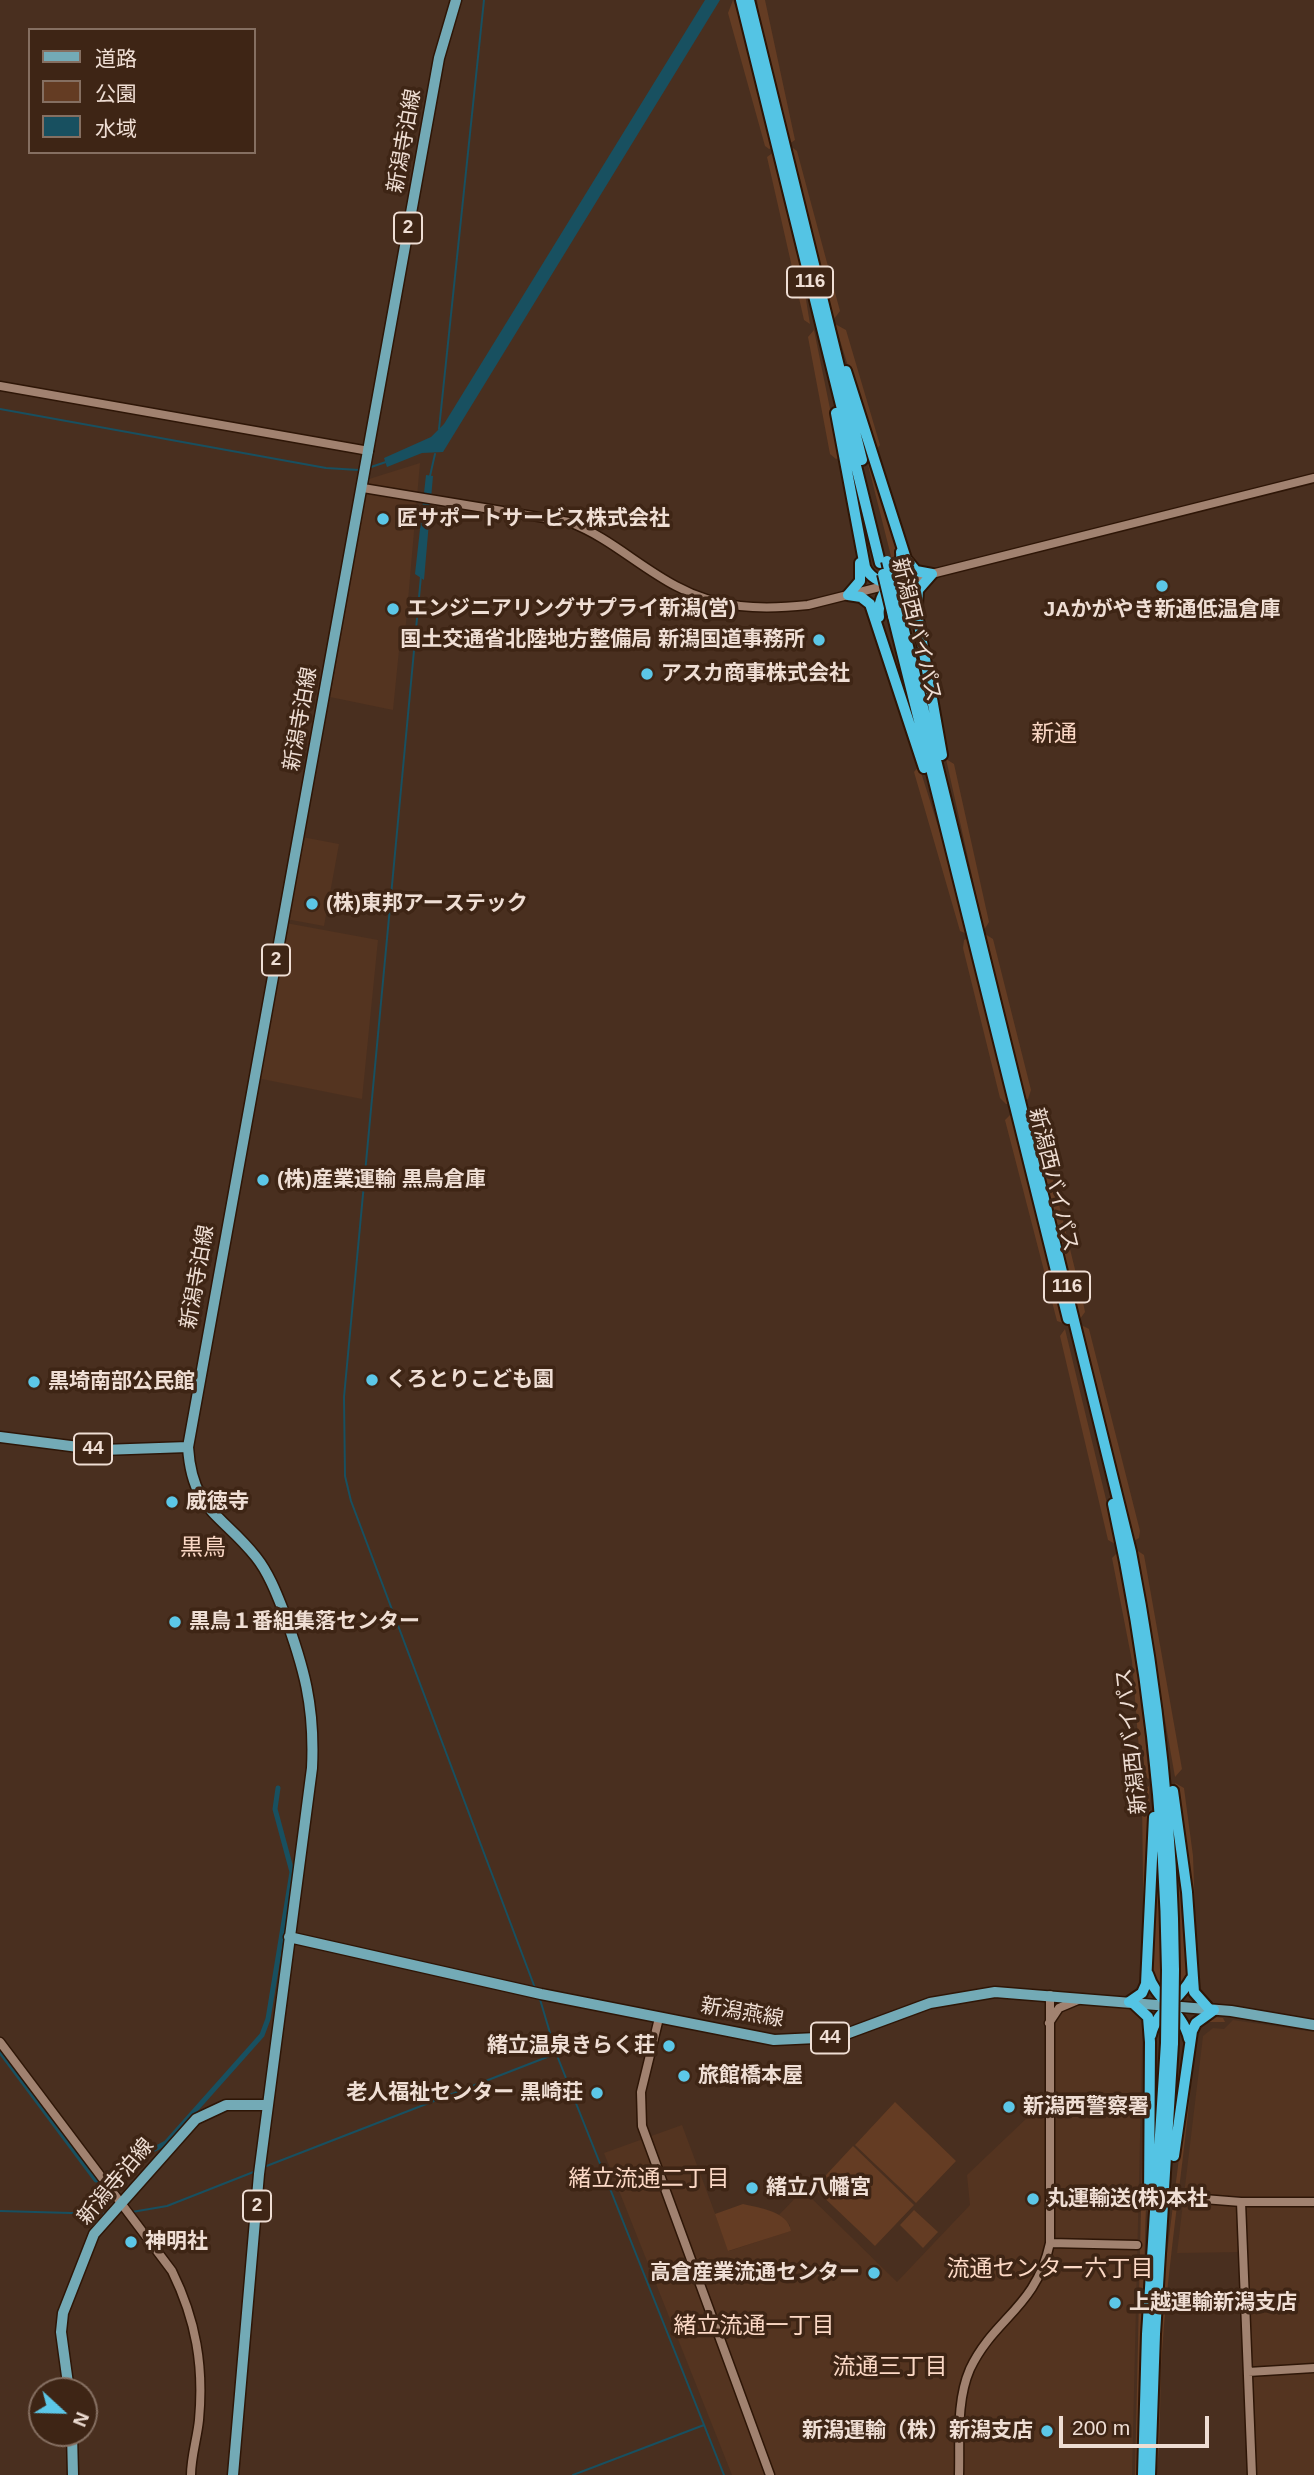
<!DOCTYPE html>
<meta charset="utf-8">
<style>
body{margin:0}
#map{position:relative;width:1314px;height:2475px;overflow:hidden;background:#492f1f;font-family:Arial,"Noto Sans JP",sans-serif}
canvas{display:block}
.legend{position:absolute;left:28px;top:28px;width:228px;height:126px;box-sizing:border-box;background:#3e2515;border:2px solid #856f61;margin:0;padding:9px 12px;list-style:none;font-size:21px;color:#efded4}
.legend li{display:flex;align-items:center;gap:14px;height:35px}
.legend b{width:35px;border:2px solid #856f61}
.north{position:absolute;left:28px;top:2377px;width:70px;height:70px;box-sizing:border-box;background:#3e2515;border:2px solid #856f61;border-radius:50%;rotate:112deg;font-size:19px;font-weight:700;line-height:28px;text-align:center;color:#efded4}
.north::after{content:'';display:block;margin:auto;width:24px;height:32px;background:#5cc7e7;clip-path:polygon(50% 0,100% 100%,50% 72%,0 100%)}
.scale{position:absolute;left:1059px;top:2416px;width:150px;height:32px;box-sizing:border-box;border:4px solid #efded4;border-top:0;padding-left:9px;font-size:21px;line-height:24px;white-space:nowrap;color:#efded4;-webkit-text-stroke:5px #3e2515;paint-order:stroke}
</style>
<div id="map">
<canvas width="1314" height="2475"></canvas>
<ul class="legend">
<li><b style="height:9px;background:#73aab6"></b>道路</li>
<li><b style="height:19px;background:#643c23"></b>公園</li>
<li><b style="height:19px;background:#185060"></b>水域</li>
</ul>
<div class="north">N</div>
<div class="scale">200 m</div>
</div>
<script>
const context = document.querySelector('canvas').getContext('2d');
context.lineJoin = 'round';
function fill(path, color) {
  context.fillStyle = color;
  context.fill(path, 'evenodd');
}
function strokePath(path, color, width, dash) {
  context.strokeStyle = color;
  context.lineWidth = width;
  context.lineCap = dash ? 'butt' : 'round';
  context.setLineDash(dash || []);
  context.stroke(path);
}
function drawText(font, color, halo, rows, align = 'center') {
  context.font = font + ' Arial,"Noto Sans JP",sans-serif';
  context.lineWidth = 7;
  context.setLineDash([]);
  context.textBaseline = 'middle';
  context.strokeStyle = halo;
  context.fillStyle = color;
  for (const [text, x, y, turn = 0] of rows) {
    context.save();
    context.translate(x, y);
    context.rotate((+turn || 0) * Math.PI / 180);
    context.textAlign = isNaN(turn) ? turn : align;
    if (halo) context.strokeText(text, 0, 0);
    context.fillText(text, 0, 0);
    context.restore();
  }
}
const built = new Path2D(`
 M420,463L404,646L399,650L393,710L330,697L369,479Z
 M302,837L339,844L324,926L286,919Z
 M286,923L378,940L362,1099L257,1078Z
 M1069,2000L1117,2001L1143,2011L1132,2475H732L604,2153L682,2125L729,2251L790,2231V2225L779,2215L803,2190L897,2282L970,2205L967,2175L1049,2097V2023Z
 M1233,2020L1314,2032V2475H1254L1245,2252L1177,2253L1203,2036L1213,2028L1224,2029Z`);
const green = new Path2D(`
 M733,0L744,30L772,148L769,149L765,146L728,13Z
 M757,0H765L795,140L789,144L763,42Z
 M793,148L797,151L840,311L834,319L790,149Z
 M774,152L800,263L810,324L804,320L767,157Z
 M835,324L846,330L880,445L877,449L874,450Z
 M814,330L839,453V458L836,459L830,454L808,337Z
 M856,417L893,523L899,556L895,572Z
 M946,759L954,764L989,922L984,930Z
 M919,766L949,861L967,934L960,931L958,924L914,772Z
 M985,934L993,939L1031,1090L1028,1099L1025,1100Z
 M968,938L1009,1104H1006L1000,1098L963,948L964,940Z
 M1028,1109L1037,1113L1043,1139L1083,1302L1085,1312L1080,1319Z
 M1012,1113L1063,1323L1057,1321L1005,1120Z
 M1081,1325L1089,1329L1140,1531L1139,1538L1134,1541Z
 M1065,1329L1117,1545L1108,1540L1060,1336Z
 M1135,1549L1144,1555L1182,1769L1175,1777Z
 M1118,1552L1137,1654L1149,1779L1141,1775L1132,1661L1112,1558Z
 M1175,1783L1184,1788L1193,1856L1197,1965Z
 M1149,1786L1151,1839L1144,1974L1142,1796V1791Z
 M1172,1802L1188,1919V1978L1179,1994V1893Z
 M1156,1823L1163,1991L1152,1979L1151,1966Z
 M1214,2017L1223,2018L1225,2022H1208L1196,2033C1187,2145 1168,2254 1161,2366C1160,2383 1161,2468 1155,2475L1160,2308L1195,2032L1202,2020Z
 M1145,2029L1147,2171L1138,2475H1135Z
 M895,2102L956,2161L916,2203L855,2145Z
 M853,2146L914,2205L875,2246L814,2188Z
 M743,2204C759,2208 788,2211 791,2231L728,2251L715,2214Z
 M914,2210L938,2232L923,2248L900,2225Z`);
const water = new Path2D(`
 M705,0H720L443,452L422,453L387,467L384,458L431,437L444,424Z
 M426,475L433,476L424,580L415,574Z`);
const stream = new Path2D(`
 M0,409L326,468L359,470
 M439,429L484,0
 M371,467L386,462
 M430,476L435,454
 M421,576L344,1397L345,1476L351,1501L535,1988
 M539,1996L556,2053L724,2475
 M264,2167L555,2054
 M0,2211L106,2214
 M132,2212L167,2206L256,2171
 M573,2475L704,2425`);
const canal = new Path2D(`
 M0,2051L96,2180L166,2143L262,2035L268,2019L292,1872L275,1809L278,1788`);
const tertiary = new Path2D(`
 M0,386L369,451
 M363,488L569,522C609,537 638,566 676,586C718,609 761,610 808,605L1314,478
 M659,2018L641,2092L642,2126L770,2475
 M1049,2023L1059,2008L1078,2000
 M0,2042L172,2271C196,2320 204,2366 199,2420C197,2439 191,2457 191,2475
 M1179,2197L1241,2202H1314
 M1241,2202L1252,2475
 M1050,2243L1137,2245
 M1248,2372L1314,2368
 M959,2475C960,2440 956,2401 970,2369C994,2318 1036,2308 1050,2243V1995`);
const primary = new Path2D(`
 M0,1437L102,1450L188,1447
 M289,1937L541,1994L774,2040L838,2037L930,2003L995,1992L1231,2011L1314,2025
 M69,2391L61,2332L63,2313L94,2234L196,2119L226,2105H268
 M72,2433L73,2475
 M233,2475L259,2174L312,1768C315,1706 304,1667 283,1610C276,1592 268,1572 256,1557C222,1514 192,1511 188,1447L439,58L456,0`);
const motorway = new Path2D(`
 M741,0L880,563
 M749,0L862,460
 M846,371L906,559L916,571L932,574
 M836,413L865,567C874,587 902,583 915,602L942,755
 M848,595L861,597L870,604L924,768
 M848,595L860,581V563
 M917,605L918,590L932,574
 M900,614L1131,1552C1158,1690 1173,1829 1174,1970
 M893,616L1068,1319
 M879,617C875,590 904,577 901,552
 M1113,1504C1147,1658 1165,1813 1167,1970
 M1173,1791L1187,1892L1194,1992L1210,2010
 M1148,1974C1156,2001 1183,2011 1189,2039
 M1129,2002L1142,1993L1146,1984L1154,1817
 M1133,2003L1148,2017L1150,2042L1149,2203
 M1151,2035C1156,2011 1180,2000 1191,1979
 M1174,2156L1192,2031L1196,2023L1214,2010
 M1143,2475L1147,2334L1166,2043
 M1150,2475L1155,2334L1173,2043`);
const motorwayBridge = new Path2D(`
 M887,561L900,614
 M883,574L893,616
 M1166,2043L1167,1970
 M1173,2043L1174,1970`);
const markers = [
 [383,519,7,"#5cc7e7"],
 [1162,586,7,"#5cc7e7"],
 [393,609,7,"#5cc7e7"],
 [819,640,7,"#5cc7e7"],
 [647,674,7,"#5cc7e7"],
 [312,904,7,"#5cc7e7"],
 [263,1180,7,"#5cc7e7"],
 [372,1380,7,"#5cc7e7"],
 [34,1382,7,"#5cc7e7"],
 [172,1502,7,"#5cc7e7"],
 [175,1622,7,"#5cc7e7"],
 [669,2046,7,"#5cc7e7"],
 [684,2076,7,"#5cc7e7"],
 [597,2093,7,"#5cc7e7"],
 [1009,2107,7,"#5cc7e7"],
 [752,2188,7,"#5cc7e7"],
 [1033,2199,7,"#5cc7e7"],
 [131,2242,7,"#5cc7e7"],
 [874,2273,7,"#5cc7e7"],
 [1115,2303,7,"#5cc7e7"],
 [1047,2431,7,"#5cc7e7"]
];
const shields = [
 [408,228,28],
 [810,282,46],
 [276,960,28],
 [1067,1287,46],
 [93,1449,38],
 [830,2038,38],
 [257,2206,28]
];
const shieldNames = [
 ["2",408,228],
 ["116",810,282],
 ["2",276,960],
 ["116",1067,1287],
 ["44",93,1449],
 ["44",830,2038],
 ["2",257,2206]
];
const streetNames = [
 ["新潟寺泊線",405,141,-80],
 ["新潟西バイパス",916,630,76],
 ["新潟寺泊線",301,719,-80],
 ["新潟西バイパス",1053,1180,76],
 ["新潟寺泊線",198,1277,-80],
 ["新潟西バイパス",1132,1741,-96],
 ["新潟燕線",742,2013,10],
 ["新潟寺泊線",116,2182,-50]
];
const poiNames = [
 ["匠サポートサービス株式会社",397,519],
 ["エンジニアリングサプライ新潟(営)",407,609],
 ["JAかがやき新通低温倉庫",1162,610,"center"],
 ["国土交通省北陸地方整備局 新潟国道事務所",805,640,"right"],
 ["アスカ商事株式会社",661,674],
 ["(株)東邦アーステック",326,904],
 ["(株)産業運輸 黒鳥倉庫",277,1180],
 ["くろとりこども園",386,1380],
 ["黒埼南部公民館",48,1382],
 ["威徳寺",186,1502],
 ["黒鳥１番組集落センター",189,1622],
 ["緒立温泉きらく荘",655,2046,"right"],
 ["旅館橋本屋",698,2076],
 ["老人福祉センター 黒崎荘",583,2093,"right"],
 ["新潟西警察署",1023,2107],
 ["緒立八幡宮",766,2188],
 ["丸運輸送(株)本社",1047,2199],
 ["神明社",145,2242],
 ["高倉産業流通センター",860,2273,"right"],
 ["上越運輸新潟支店",1129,2303],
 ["新潟運輸（株）新潟支店",1033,2431,"right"]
];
const neighbourhoodNames = [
 ["新通",1054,735],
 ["黒鳥",203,1549],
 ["緒立流通二丁目",649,2180],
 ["流通センター六丁目",1050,2270],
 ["緒立流通一丁目",754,2327],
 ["流通三丁目",890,2368]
];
fill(built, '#543420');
fill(green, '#643c23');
fill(water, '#185060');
strokePath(stream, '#185060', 2);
strokePath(canal, '#185060', 5);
strokePath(tertiary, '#2e1607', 11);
strokePath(primary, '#2e1607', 13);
strokePath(motorway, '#2e1607', 14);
strokePath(tertiary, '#a18270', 8);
strokePath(primary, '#73aab6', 10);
strokePath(motorway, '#54c4e4', 10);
strokePath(motorwayBridge, '#2e1607', 14, []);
strokePath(motorwayBridge, '#54c4e4', 10);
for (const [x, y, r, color] of markers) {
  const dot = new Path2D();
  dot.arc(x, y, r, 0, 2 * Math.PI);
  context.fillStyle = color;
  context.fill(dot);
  strokePath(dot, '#3e2515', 2.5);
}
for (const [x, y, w] of shields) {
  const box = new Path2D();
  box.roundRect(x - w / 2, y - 15.5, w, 31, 5);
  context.fillStyle = '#3e2515';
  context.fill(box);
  strokePath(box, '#efded4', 2);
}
drawText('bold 19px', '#efded4', null, shieldNames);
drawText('21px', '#efded4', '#3e2515', streetNames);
drawText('bold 21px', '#efded4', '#3e2515', poiNames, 'left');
drawText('23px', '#fbd8c5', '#3e2515', neighbourhoodNames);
</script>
